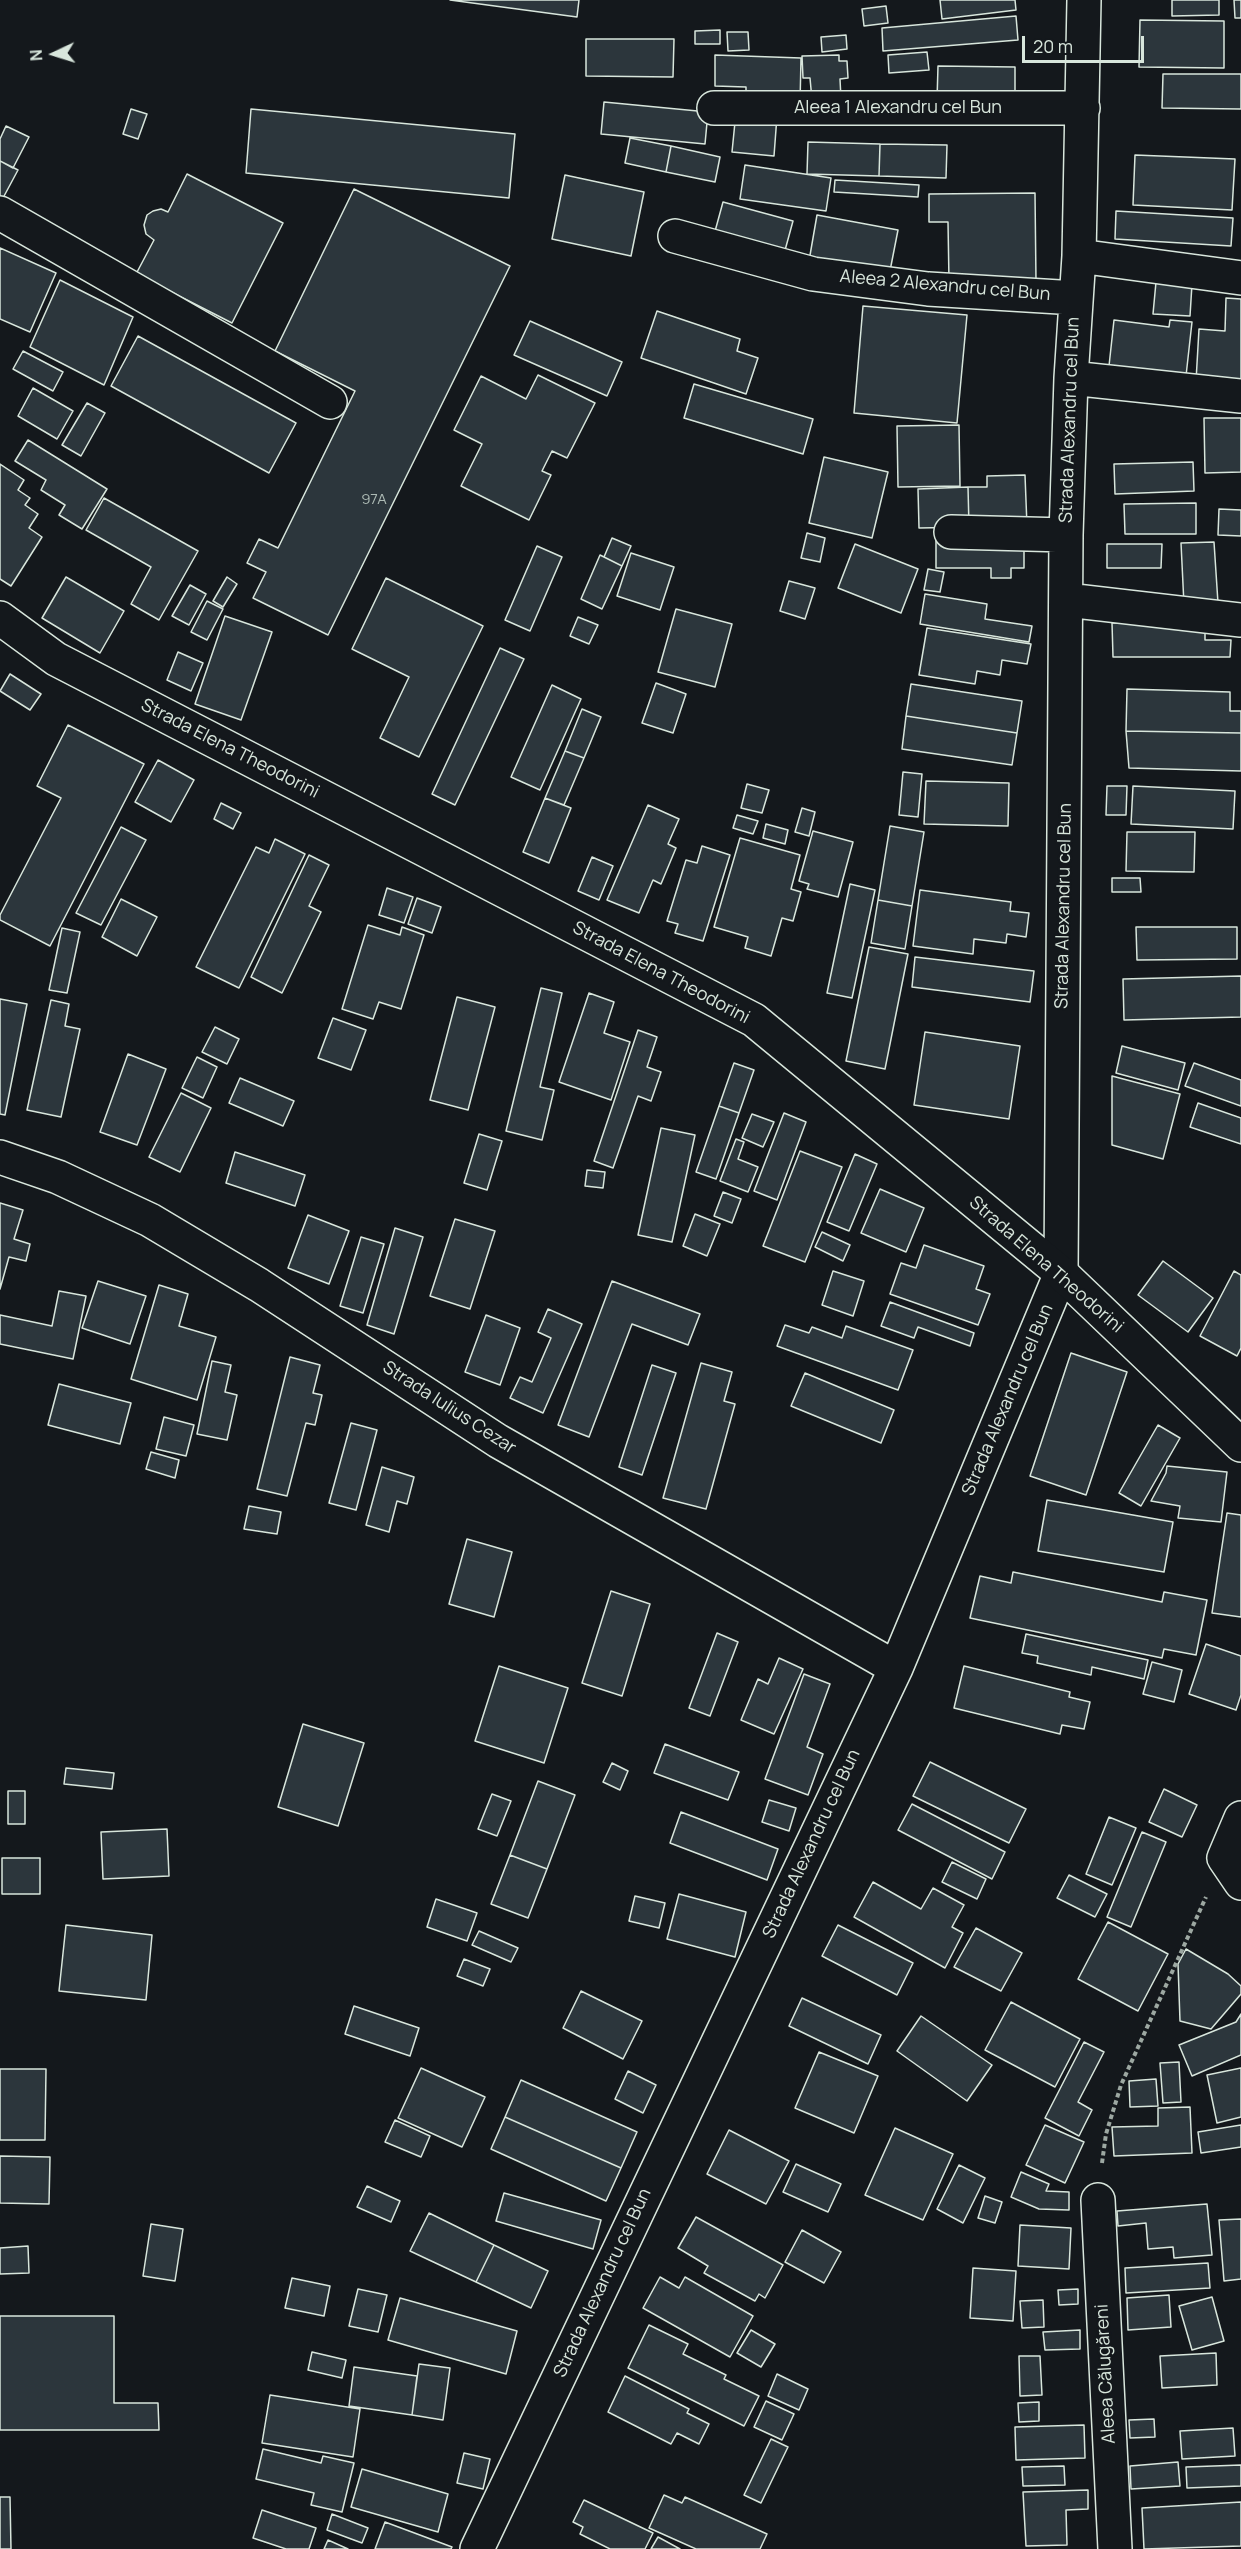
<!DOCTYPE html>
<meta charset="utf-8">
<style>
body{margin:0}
#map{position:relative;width:1241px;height:2549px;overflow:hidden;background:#14181c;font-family:Manrope,sans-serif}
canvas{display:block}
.north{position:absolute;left:24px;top:24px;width:60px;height:60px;-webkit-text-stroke:4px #14181c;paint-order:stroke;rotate:266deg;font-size:16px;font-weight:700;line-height:24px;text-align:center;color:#d8e6dc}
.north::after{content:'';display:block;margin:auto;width:21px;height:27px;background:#d8e6dc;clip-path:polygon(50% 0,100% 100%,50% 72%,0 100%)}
.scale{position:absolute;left:1022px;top:36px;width:122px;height:27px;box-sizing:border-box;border:3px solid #d8e6dc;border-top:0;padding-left:8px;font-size:18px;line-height:21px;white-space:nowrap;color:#d8e6dc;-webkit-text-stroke:4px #14181c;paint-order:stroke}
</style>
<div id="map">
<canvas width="1241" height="2549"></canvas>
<div class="north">N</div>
<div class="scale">20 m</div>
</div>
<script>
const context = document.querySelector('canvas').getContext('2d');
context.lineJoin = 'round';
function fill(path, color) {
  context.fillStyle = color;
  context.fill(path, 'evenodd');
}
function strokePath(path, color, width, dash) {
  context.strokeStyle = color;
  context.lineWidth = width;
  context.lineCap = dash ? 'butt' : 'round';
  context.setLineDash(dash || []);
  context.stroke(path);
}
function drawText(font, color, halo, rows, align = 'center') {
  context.font = font + ' Manrope,sans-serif';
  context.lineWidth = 4.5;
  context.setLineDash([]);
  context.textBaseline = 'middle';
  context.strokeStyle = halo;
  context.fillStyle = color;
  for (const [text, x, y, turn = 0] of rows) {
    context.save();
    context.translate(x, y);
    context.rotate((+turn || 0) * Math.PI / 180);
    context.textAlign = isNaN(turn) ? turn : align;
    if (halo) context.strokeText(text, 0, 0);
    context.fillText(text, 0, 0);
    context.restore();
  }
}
const building = new Path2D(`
 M450,0H579L577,17Z
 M940,0H1015L1016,10L942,19Z
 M1172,0H1219V15L1172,16Z
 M1234,0H1241V18H1235Z
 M886,6L888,23L864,26L862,9Z
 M1016,16L1018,40L883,51L882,28Z
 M1140,20L1224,21V68L1139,67Z
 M720,30V44H695V31Z
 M727,32H748L749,50L728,51Z
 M846,35L847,49L822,52L821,37Z
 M586,39H674L673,77L586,76Z
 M927,52L929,70L889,73L888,55Z
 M715,55L801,58L800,104L746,103V87L715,86Z
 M839,55V61H847L848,78L840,79L841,99L812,100L810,78H803L802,56Z
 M938,66L1015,67V100H937Z
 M1163,74H1241V109L1162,108Z
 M604,102L708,112L705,144L601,134Z
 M131,109L147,114L138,139L123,134Z
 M251,109L515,134L509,198L246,173Z
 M736,112L777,116L774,156L732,152Z
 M6,126L29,137L13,168L0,161V139Z
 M630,138L671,146L666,172L625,163Z
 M808,142L880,144L879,176L807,174Z
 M880,144L947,145L946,178L879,176Z
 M671,146L720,157L715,182L666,172Z
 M1135,155L1235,159L1232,210L1133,205Z
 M0,161L18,170L3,198L0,197Z
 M745,165L831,178L826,211L740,199Z
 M187,174L283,223L232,323L136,274L154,240L146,234L144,225L147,215L153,211L161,209L168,212Z
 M565,175L644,192L631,256L552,239Z
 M835,180L919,185L918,197L834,192Z
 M354,189L510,266L328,635L253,598L266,572L247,563L259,539L278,548L355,391L275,351Z
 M1035,193L1036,281L949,282L948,222H929V194Z
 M723,202L793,221L784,254L714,235Z
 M1116,211L1233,218L1231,246L1115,239Z
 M817,215L898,230L889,276L809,261Z
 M0,248L56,273L30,332L0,319Z
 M60,280L133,317L104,385L30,347Z
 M1156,282L1192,284L1190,316L1153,314Z
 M1226,298L1241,299V384L1196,381L1199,329L1225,331Z
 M863,306L967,315L957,423L854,413Z
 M657,311L740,339L737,351L758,358L746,394L641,358Z
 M1114,320L1169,327L1170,320L1192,322L1186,376L1109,366Z
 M530,321L622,362L607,396L514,355Z
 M138,336L296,423L269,473L111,386Z
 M23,351L63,372L53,391L13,369Z
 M538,375L595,403L567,458L552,451L542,471L551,475L529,520L461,486L482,444L454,430L481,376L526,399Z
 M694,384L813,419L803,454L684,418Z
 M33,388L73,411L57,439L18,416Z
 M87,403L105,413L81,456L62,445Z
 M1204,418H1241V472L1205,473Z
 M959,425L960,486L898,487L897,426Z
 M28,440L107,489L82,529L59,515L65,505L41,490L46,480L15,461Z
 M824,457L888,472L872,538L809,523Z
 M1193,462L1194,491L1115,494L1114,464Z
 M0,464L24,480L18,490L30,498L25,505L38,514L29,528L42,537L11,586L0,579Z
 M1025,475L1027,526L969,527L968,487H987V476Z
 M968,487L969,527L919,528L918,489Z
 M104,498L198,551L159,620L131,604L151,567L86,530Z
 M1196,503V534H1125L1124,504Z
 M1219,509L1241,510V536L1218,535Z
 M807,533L825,538L820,562L801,558Z
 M936,537H1024V568H1011V578H991V568H936Z
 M612,538L631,546L622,566L604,557Z
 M1214,542L1218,603L1184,605L1181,543Z
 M855,544L918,569L901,613L838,588Z
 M1107,544H1162L1161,568H1107Z
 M537,546L562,557L530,631L505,620Z
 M631,553L674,567L660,610L617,596Z
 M600,555L622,566L602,609L581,599Z
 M928,569L944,572L940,592L924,590Z
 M66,577L124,611L100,653L42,618Z
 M227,577L237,584L223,607L213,601Z
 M386,578L483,626L419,757L380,738L409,677L352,649Z
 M789,581L815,588L805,619L780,611Z
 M190,585L206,594L189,625L172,616Z
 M925,594L987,604L985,619L1032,626L1029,642L920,624Z
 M207,601L223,609L207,640L191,632Z
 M676,609L732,624L715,687L658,672Z
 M225,616L272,632L241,720L195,704Z
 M1168,616V628H1205V640H1231L1230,657H1113L1112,623H1144Z
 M578,617L598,625L589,644L570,636Z
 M927,628L1031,644L1027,664L1002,660L1000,675L977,671L975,684L919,675Z
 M500,648L524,659L455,805L432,794Z
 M178,652L203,663L191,691L167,680Z
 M10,674L41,694L30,710L0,691Z
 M656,683L686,694L673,733L642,723Z
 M911,684L1022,701L1017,733L906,716Z
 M552,685L581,699L540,790L511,777Z
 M1127,689L1230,692V711H1241V733L1126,731Z
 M582,709L601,717L584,758L565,751Z
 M906,716L1017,733L1012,765L902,749Z
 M68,725L144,764L50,946L0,920V915L61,798L37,786Z
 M1126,731L1241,733V771L1129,768Z
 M565,751L584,758L564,805L545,798Z
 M158,760L194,780L171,822L135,802Z
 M903,772L922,774L918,817L899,815Z
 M926,781L1009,783L1008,826L924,824Z
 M747,784L769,790L762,813L741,808Z
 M1107,786H1127L1126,815H1106Z
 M1133,786L1235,791L1233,829L1131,824Z
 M545,798L571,808L549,863L523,852Z
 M221,803L241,813L233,829L214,819Z
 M648,805L679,819L668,844L676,848L661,884L653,880L639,913L607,900Z
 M802,808L815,812L809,836L795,832Z
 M737,815L758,821L753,834L733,828Z
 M766,824L788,830L785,844L763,838Z
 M890,826L924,832L912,906L878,900Z
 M121,827L146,840L101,925L76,913Z
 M813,831L853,842L838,897L807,889L809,884L799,881Z
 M1127,832H1195L1194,872L1126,871Z
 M740,838L800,855L791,889L801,892L793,921L782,918L771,956L745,948L748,937L714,927Z
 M275,839L305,854L239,988L196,967L256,847L269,853Z
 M702,846L730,855L703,941L675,933L678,924L667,921L686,860L697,863Z
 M309,855L329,865L309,906L321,912L282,993L251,977Z
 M592,857L613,866L599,900L578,891Z
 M1112,878H1140L1141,892H1112Z
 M850,884L875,890L852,998L827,993Z
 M387,888L413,897L404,923L379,915Z
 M920,890L1011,902L1010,911L1029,913L1026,937L1007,934L1006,943L974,939L973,954L913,946Z
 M417,898L441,907L432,933L408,924Z
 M121,899L157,917L137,956L102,937Z
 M878,900L912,906L905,949L871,943Z
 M368,925L400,935L402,927L424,935L401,1009L379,1002L373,1019L342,1009Z
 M1136,927H1237V959L1137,960Z
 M62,928L80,932L67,993L49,990Z
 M869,947L908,954L885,1069L846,1061Z
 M915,957L1034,971L1030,1002L912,987Z
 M1241,976V1017L1124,1020L1123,979Z
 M541,988L562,993L540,1087L554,1090L542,1140L506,1131Z
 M589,993L614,1002L604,1033L630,1042L611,1100L559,1082Z
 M457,997L495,1007L468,1110L430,1100Z
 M0,999L27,1004L5,1115L0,1114Z
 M51,1000L69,1004L65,1026L80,1029L61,1117L27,1110Z
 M333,1018L366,1030L351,1070L318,1058Z
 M215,1027L239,1039L227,1064L202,1052Z
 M638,1030L657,1037L647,1067L661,1072L651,1101L638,1096L613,1168L594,1161Z
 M925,1032L1020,1046L1009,1119L914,1105Z
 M1122,1046L1185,1063L1178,1090L1116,1073Z
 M128,1054L166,1069L137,1145L100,1132Z
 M197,1057L217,1067L203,1098L182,1088Z
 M734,1063L754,1070L739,1113L719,1106Z
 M1194,1063L1241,1080V1106L1185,1086Z
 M1112,1076L1180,1094L1163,1159L1112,1145Z
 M240,1078L294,1101L283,1126L229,1103Z
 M181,1093L211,1108L180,1172L149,1157Z
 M1198,1103L1241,1118V1144L1190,1127Z
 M719,1106L739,1113L716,1179L696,1172Z
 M784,1113L806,1122L777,1200L754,1191Z
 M752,1114L774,1122L763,1147L742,1138Z
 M661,1128L695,1135L672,1242L638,1235Z
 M479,1134L502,1141L487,1190L464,1183Z
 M736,1139L744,1142L738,1159L758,1167L748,1192L720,1181Z
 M800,1151L842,1167L805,1262L763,1246Z
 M235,1152L305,1175L295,1206L226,1183Z
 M855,1154L877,1164L849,1231L827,1222Z
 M587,1170L605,1172L603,1188L585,1186Z
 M880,1189L924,1208L906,1252L861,1233Z
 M723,1192L741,1199L732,1223L714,1216Z
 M0,1203L23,1210L14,1239L30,1244L26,1261L9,1257L0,1289Z
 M695,1214L720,1224L707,1256L683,1246Z
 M308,1215L349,1231L329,1284L288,1268Z
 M455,1219L495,1231L470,1309L430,1296Z
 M395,1228L423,1237L394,1334L367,1325Z
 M822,1232L850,1245L843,1261L815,1247Z
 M361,1237L384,1244L363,1313L340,1306Z
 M924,1245L984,1266L976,1289L990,1294L978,1325L890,1294L901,1263L916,1268Z
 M1163,1261L1213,1298L1188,1332L1138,1295Z
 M833,1271L864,1281L853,1316L822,1305Z
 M1234,1271L1241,1275V1348L1237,1356L1200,1336Z
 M98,1281L146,1296L130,1344L82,1328Z
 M612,1281L700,1314L688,1345L632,1324L589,1437L558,1425Z
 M159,1285L188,1294L179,1326L216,1337L197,1400L131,1379Z
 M59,1291L86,1296L73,1359L0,1344V1315L52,1326Z
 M890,1302L974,1333L970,1346L918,1327L914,1338L881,1326Z
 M548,1309L582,1324L543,1413L510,1398L520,1377L532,1382L551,1338L538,1332Z
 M486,1315L520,1328L500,1385L465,1372Z
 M785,1325L809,1333L812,1327L842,1338L846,1326L913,1350L898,1390L777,1346Z
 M1071,1353L1127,1372L1086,1495L1030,1476Z
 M290,1357L320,1365L313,1393L322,1395L315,1425L306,1423L287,1496L257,1489Z
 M212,1361L231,1365L225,1392L237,1395L227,1440L197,1434Z
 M701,1363L732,1372L724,1401L735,1404L706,1509L663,1498Z
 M652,1365L676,1373L642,1475L619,1467Z
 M805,1373L894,1410L881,1443L791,1406Z
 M59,1384L131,1403L120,1444L48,1425Z
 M164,1417L194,1425L186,1456L156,1449Z
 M351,1423L377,1430L356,1510L329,1503Z
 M1158,1425L1180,1438L1141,1506L1119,1493Z
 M151,1452L179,1460L175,1478L146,1469Z
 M1167,1466L1227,1472L1221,1522L1178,1518L1180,1506L1151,1501L1166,1473Z
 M382,1467L414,1477L407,1504L397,1501L389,1532L366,1525Z
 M1047,1500L1173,1522L1164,1572L1038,1551Z
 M249,1506L281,1512L277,1534L244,1529Z
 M1227,1513L1241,1515V1617L1212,1613Z
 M467,1539L512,1552L494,1617L449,1604Z
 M1013,1572L1162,1602L1164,1592L1207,1600L1196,1655L1164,1649L1162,1658L970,1618L980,1576L1011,1583Z
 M611,1591L650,1604L622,1696L582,1683Z
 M717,1633L738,1642L710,1716L689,1708Z
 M1026,1634L1148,1660L1144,1679L1092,1667L1091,1675L1037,1663L1038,1656L1022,1653Z
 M1206,1644L1241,1656V1695L1236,1710L1189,1694Z
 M779,1658L803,1669L774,1734L741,1720L758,1679L768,1684Z
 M1152,1662L1182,1670L1174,1702L1143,1694Z
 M499,1666L568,1688L544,1763L475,1741Z
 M964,1666L1070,1692L1069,1697L1090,1702L1084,1729L1062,1725L1060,1734L954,1708Z
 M804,1674L830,1684L807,1747L823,1754L808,1795L765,1779Z
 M303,1724L364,1743L338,1826L278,1807Z
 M665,1744L739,1772L728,1800L654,1773Z
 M930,1762L1026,1809L1009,1843L913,1796Z
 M612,1763L628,1771L620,1790L603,1782Z
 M66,1768L114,1773L112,1789L64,1784Z
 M538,1781L575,1795L547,1869L510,1855Z
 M1164,1789L1197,1805L1182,1837L1149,1822Z
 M8,1791H25V1824H8Z
 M492,1794L511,1801L497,1836L478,1829Z
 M769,1800L796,1808L789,1831L762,1822Z
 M912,1804L1005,1852L992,1879L898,1830Z
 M681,1812L778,1849L767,1880L670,1843Z
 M1109,1817L1136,1828L1112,1885L1086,1874Z
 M167,1829L169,1876L103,1879L101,1832Z
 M1142,1832L1166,1842L1131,1927L1107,1917Z
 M510,1855L547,1869L528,1918L491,1904Z
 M2,1858H40V1894H2Z
 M952,1862L986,1879L977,1899L942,1882Z
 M1069,1875L1107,1894L1095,1917L1057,1898Z
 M873,1882L921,1909L933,1888L964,1905L952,1927L963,1933L945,1968L854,1917Z
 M679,1894L746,1912L735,1957L667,1939Z
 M635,1896L665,1903L659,1928L629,1921Z
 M436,1899L477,1913L467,1941L427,1927Z
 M1108,1922L1168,1954L1138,2011L1078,1979Z
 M66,1925L152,1935L146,2000L59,1991Z
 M838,1925L913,1963L897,1995L822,1956Z
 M976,1928L1022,1953L1001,1991L954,1967Z
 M479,1931L518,1948L511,1962L472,1945Z
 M1186,1949L1228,1974L1241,1986V1994L1211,2029L1180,2021L1178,1964Z
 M464,1959L490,1969L483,1986L457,1976Z
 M581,1991L642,2021L623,2059L563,2028Z
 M802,1998L881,2035L868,2064L789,2026Z
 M1011,2002L1080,2039L1055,2087L985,2050Z
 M354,2006L419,2028L410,2056L345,2034Z
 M1241,2014V2055L1192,2076L1179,2045L1236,2022Z
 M921,2016L992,2065L967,2101L897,2051Z
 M1084,2042L1104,2052L1078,2102L1092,2110L1079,2136L1045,2118Z
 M819,2052L878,2076L854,2133L795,2108Z
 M1179,2062L1181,2102L1163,2103L1160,2063Z
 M421,2068L485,2097L462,2147L398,2118Z
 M1241,2068V2117L1217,2123L1207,2075Z
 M0,2069H46L45,2140H0Z
 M628,2071L656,2085L643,2113L615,2099Z
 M1156,2079L1158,2106L1130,2107L1129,2081Z
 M521,2080L637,2132L621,2168L505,2117Z
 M1190,2107L1192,2153L1114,2156L1112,2127L1158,2126V2108Z
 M505,2117L621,2168L606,2201L491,2149Z
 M395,2120L430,2136L421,2157L385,2142Z
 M1045,2125L1084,2142L1065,2183L1026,2165Z
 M1241,2125V2147L1201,2153L1198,2132Z
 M895,2128L953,2154L923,2220L865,2195Z
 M729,2130L789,2161L766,2204L707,2174Z
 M0,2156L50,2157L49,2204L0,2203Z
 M796,2164L841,2184L828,2212L783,2192Z
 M959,2165L985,2178L963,2223L937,2209Z
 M1021,2172L1049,2184L1046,2191L1069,2192V2210L1039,2209L1011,2197Z
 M367,2186L400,2201L391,2222L357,2207Z
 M504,2193L601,2220L593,2249L496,2221Z
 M985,2196L1002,2202L995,2223L978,2218Z
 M1207,2204L1212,2255L1174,2258L1173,2247L1148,2249L1146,2223L1118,2226L1117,2211Z
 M429,2213L494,2245L476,2282L410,2251Z
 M696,2217L783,2265L765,2298L759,2294L755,2301L704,2273L708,2266L678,2248Z
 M1241,2219V2279L1224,2281L1219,2220Z
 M151,2224L183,2229L175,2281L143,2276Z
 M1020,2225L1071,2228L1069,2269L1018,2266Z
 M802,2230L841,2252L824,2283L785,2262Z
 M494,2245L548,2271L531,2308L476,2282Z
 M28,2246L29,2273L0,2274V2248Z
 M1208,2263L1210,2288L1126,2293L1125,2268Z
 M973,2268L1016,2271L1013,2321L970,2318Z
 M660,2277L679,2288L685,2277L753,2316L730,2357L643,2308Z
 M292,2278L330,2286L324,2316L285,2308Z
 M358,2289L387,2295L378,2332L349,2326Z
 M1078,2289V2304L1059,2305L1058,2290Z
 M1169,2295L1171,2327L1128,2330L1127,2298Z
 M1212,2297L1224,2341L1192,2350L1179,2306Z
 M400,2298L517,2331L506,2374L388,2340Z
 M1043,2300L1044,2327L1022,2328L1020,2301Z
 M0,2316H114V2403H158L159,2430H0Z
 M649,2325L688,2344L683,2354L726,2375L724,2379L759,2396L744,2426L628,2368Z
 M751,2330L775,2344L761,2367L737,2353Z
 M1080,2330V2349L1045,2350L1043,2332Z
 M312,2352L346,2360L342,2378L308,2370Z
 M1216,2353L1217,2385L1162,2388L1160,2356Z
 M1019,2356H1040L1042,2395L1020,2396Z
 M419,2364L450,2368L443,2420L412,2415Z
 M354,2367L417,2376L412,2415L349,2406Z
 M777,2374L808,2389L799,2410L768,2396Z
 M625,2376L689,2409L687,2413L709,2424L699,2444L677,2433L671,2444L608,2412Z
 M270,2395L360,2409L353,2457L262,2443Z
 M766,2401L794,2414L782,2440L754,2427Z
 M1039,2402V2421L1019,2422L1018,2403Z
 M1154,2419L1155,2437L1130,2438L1129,2420Z
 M1084,2425L1085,2458L1016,2460L1015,2427Z
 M1233,2428L1235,2456L1182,2459L1180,2431Z
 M771,2439L788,2447L761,2503L744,2495Z
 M263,2449L321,2463L323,2456L354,2463L342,2512L311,2505L314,2493L256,2479Z
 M464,2453L490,2459L483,2489L457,2483Z
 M1178,2462L1180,2486L1131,2489L1130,2466Z
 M1241,2465V2486L1187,2488L1186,2467Z
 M1064,2466L1065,2485L1023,2486L1022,2467Z
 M362,2469L448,2494L438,2532L351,2507Z
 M1088,2490V2509L1066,2510L1067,2545L1026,2546L1023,2492Z
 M664,2495L682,2503L685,2497L767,2534L760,2549H696L649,2528Z
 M0,2497H10L11,2549H0Z
 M584,2500L653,2533L645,2549H610L580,2534L583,2527L573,2522Z
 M1241,2502V2546L1144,2549L1142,2508Z
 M262,2510L316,2528L309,2549H286L253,2538Z
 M332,2514L368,2528L362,2543L327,2530Z
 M385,2522L452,2547L451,2549H375Z
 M658,2537L680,2549H651Z
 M328,2540L348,2549H324Z`);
const path = new Path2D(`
 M1102,2163L1106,2134L1121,2085L1206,1897`);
const minor = new Path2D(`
 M714,108H1083
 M0,213L330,402
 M675,236L813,274L928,289L1076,298
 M1079,256L1241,278
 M1071,378L1241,396
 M951,532L1066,535
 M1067,600L1241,620
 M0,1157L58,1177L150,1220L259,1285L498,1441L896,1668
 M1241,1818L1224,1858L1241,1883
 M1098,2200L1115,2549
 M477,2549L896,1668L1061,1273L1066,535L1071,378L1079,256L1084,0`);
const major = new Path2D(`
 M0,618L56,659L754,1020L1061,1273L1241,1445`);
const numberNames = [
 ["97A",374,500]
];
const streetNames = [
 ["Aleea 1 Alexandru cel Bun",898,108],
 ["Aleea 2 Alexandru cel Bun",945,286,5],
 ["Strada Alexandru cel Bun",1070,420,-88],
 ["Strada Elena Theodorini",230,749,27],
 ["Strada Alexandru cel Bun",1064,906,-89],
 ["Strada Elena Theodorini",661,973,28],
 ["Strada Elena Theodorini",1046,1265,41],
 ["Strada Alexandru cel Bun",1008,1400,-67],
 ["Strada Iulius Cezar",449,1408,33],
 ["Strada Alexandru cel Bun",812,1844,-65],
 ["Strada Alexandru cel Bun",603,2283,-65],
 ["Aleea Călugăreni",1106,2374,-93]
];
fill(building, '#2c363c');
strokePath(building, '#d8e6dc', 1.5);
strokePath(minor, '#d8e6dc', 36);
strokePath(major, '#d8e6dc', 36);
strokePath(path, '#9da8a2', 4, [4.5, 3]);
strokePath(minor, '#14181c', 33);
strokePath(major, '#14181c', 33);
drawText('15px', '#adbab4', null, numberNames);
drawText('18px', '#d8e6dc', '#14181c', streetNames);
</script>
